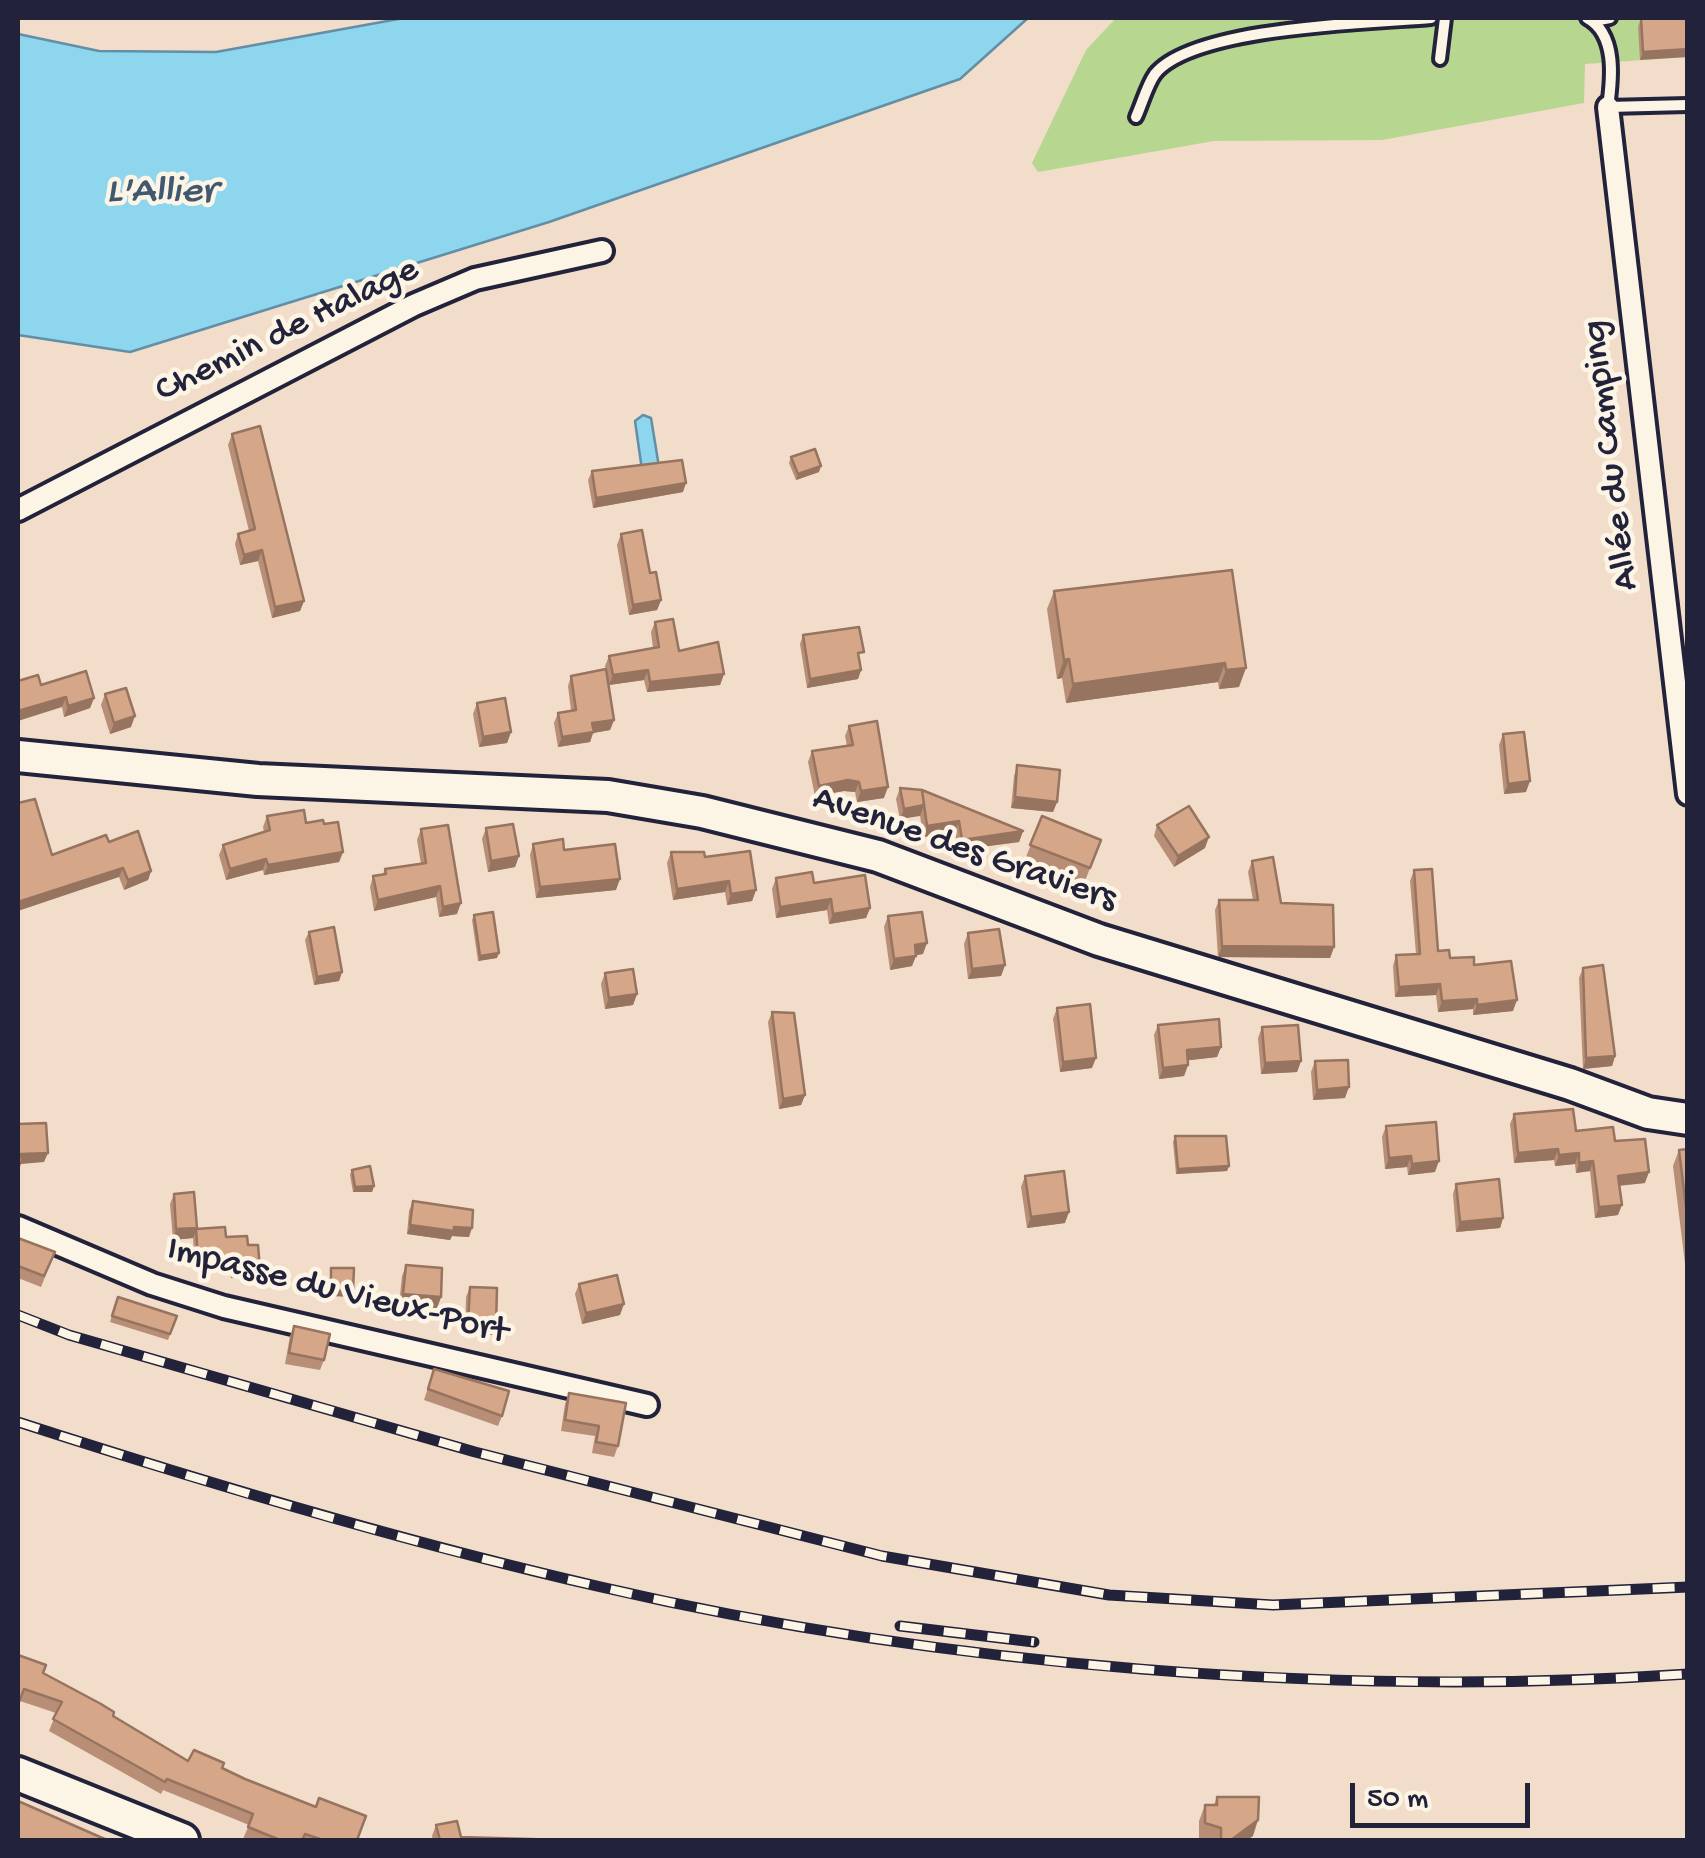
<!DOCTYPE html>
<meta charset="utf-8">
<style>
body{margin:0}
#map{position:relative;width:1705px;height:1858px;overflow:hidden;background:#f1ddc9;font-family:"Gochi Hand",sans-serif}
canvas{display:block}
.frame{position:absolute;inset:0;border:20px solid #22223b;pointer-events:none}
.scale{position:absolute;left:1350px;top:1783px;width:180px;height:45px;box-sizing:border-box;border:5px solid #22223b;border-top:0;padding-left:12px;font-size:30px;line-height:35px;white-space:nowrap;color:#22223b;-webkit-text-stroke:8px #fcf5e5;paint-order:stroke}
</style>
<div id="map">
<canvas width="1705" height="1858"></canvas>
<div class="frame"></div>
<div class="scale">50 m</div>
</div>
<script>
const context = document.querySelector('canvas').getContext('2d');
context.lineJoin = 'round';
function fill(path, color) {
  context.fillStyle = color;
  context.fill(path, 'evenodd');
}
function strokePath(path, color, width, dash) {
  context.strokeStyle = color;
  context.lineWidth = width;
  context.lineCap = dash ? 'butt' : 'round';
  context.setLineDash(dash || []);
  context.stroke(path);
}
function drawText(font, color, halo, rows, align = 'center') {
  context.font = font + ' "Gochi Hand",sans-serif';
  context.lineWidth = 9;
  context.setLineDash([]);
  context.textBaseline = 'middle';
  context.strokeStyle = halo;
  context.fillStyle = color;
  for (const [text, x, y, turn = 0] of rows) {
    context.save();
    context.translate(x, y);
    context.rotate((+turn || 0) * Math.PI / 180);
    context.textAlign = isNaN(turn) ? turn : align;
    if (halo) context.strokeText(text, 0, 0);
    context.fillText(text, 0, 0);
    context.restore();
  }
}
const green = new Path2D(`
 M1116,18H1687V57L1585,64L1584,103L1382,140L1214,141L1038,172L1032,163L1086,50Z`);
const water = new Path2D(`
 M404,18H1028L960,79L549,222L130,352L18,335V34L99,51L216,52Z
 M643,415L651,418L659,467L642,470L635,421Z`);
const lane = new Path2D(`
 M1587,18C1617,34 1612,79 1608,107L1688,105
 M1594,21L1610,18
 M1440,59L1445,18
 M1136,117C1142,104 1147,85 1155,74C1193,27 1370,23 1431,18`);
const street = new Path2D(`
 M1608,107L1688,794
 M18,510L414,305L475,279L602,251
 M18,1227L152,1284L224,1307L647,1405`);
const secondary = new Path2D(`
 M18,756L258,780L608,796L702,812L878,856L1099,940L1570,1084L1648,1113L1688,1119`);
const primary = new Path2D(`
 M18,1774L182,1840`);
const rail = new Path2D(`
 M18,1315L69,1335L475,1452L882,1556L1109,1595L1273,1605L1688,1587
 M18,1422C210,1484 404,1542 601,1587C942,1666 1339,1698 1688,1674
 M900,1626L1034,1642`);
const wall = new Path2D(`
 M1641,18H1688L1640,60L1638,27Z
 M232,434L304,601L300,611L272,618L258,561L240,565L235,544L238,534L249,531L228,445Z
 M791,457L819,472L796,480L789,463Z
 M592,471L683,492L593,508L588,480Z
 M621,534L650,573L661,600L657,610L629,615L617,545Z
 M1232,570L1239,687L1219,689L1218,682L1066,703L1062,678L1057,679L1047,609L1054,591Z
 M655,622L679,651L724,674L720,685L647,692L644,680L609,685L605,666L609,656L653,648L651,632Z
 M803,635L861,661V670L858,679L807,688L800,644Z
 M571,676L614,720L610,730L593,733L590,742L558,747L554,723L558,713L571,710L568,686Z
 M41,685L94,698L90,708L64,717L62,707Z
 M105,694L131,727L110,734L101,705Z
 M477,703L511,732L507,743L479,747L473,714Z
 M849,726L884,798L857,802L855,792L844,791L815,796L808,762L812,751L847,746L845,736Z
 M1503,734L1526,792L1504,794L1499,745Z
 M1017,765L1057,802L1053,812L1011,808L1014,776Z
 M900,788L1023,831L1019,842L958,850L955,832L923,837L920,815L900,819L896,799Z
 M267,816L306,823L324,824L343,852L339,862L264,875L263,870L226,880L219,855L223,845L264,832L263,827Z
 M1042,816L1101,840L1078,899L1019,875Z
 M1157,825L1205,848L1174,867L1154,836Z
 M486,828L519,856L515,867L488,872L482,839Z
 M421,829L457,914L439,917L436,897L374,911L370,887L373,876L383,874L385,869L421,864L417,840Z
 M109,842L151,871L148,880L124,890L119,877L52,855Z
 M533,844L564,850L616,890L536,898L530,855Z
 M671,852L705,857L756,890L752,901L727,905L725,892L673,900L667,863Z
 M1252,861L1281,903L1334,947L1330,958L1218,957L1215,910L1219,900H1253L1248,872Z
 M1414,870L1438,951L1450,958L1474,965L1513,1011L1473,1015V1009L1438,1012L1436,995L1395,997L1393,966L1396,955L1416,954L1410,881Z
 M776,878L814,883L870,908L866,918L829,924L827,910L776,918L772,889Z
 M474,915L497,958L478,961L472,920Z
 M888,916L923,954L916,955L912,966L890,970L884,927Z
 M309,932L342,972L339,981L314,985L305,940Z
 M968,933L1005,965L1001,976L968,979L964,944Z
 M1583,968L1615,1056L1612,1066L1583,1069L1579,978Z
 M605,973L637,994L633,1005L605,1009L601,984Z
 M1057,1008L1092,1068L1060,1072L1053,1019Z
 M772,1012L805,1095L801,1105L779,1109L768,1022Z
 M1158,1025L1221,1047L1217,1057L1188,1060V1065L1184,1076L1159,1079L1154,1035Z
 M1262,1027L1301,1061L1297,1072L1261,1074L1258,1038Z
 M1315,1061L1345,1098L1313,1100L1311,1072Z
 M1514,1114L1615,1141L1645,1183L1619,1186L1618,1215L1595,1218L1590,1171L1576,1173L1575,1164L1555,1166L1554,1160L1514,1163L1510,1124Z
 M1386,1126L1435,1172L1408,1175L1407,1167L1385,1169L1382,1137Z
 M1175,1136L1229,1166L1227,1171L1176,1174L1173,1142Z
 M1688,1149V1288L1673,1166L1679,1150Z
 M352,1170L374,1186L372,1192H353L350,1175Z
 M1025,1176L1065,1223L1027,1228L1021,1187Z
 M1456,1184L1503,1218L1500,1228L1456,1232L1453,1194Z
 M174,1194L197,1228L196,1229L226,1237L248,1245L260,1268L257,1277L231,1278L230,1266L195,1267L193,1238L173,1240L170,1204Z
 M413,1201L469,1237L452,1236L450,1240L407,1234L409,1211Z
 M18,1238L55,1252L41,1287L18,1278Z
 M406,1265L441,1297L437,1308L399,1305L402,1276Z
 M579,1284L620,1315L582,1324L575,1294Z
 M470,1287L496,1326L492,1335L465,1334L466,1297Z
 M118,1297L177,1316L168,1340L110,1322Z
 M294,1326L324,1360L320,1370L285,1364L290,1336Z
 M434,1369L502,1416L498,1426L424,1400Z
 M569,1393L618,1446L614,1457L592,1453L595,1436L561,1431L565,1404Z
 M18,1655L43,1673L188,1761L222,1768L357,1840H247L243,1839L249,1825L163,1790L161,1794L49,1731L56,1713L20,1701L18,1706Z
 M1217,1797L1253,1836L1247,1840L1199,1839V1821L1205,1805H1214Z
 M436,1825L461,1837L566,1840H433L432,1836Z`);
const shadedWall = new Path2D(`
 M1688,49V57L1640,60L1643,52Z
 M821,466L819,472L796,480L798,474Z
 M686,483L683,492L593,508L596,498Z
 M262,550L258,561L240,565L244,555Z
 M661,600L657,610L629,615L633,605Z
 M304,601L300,611L272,618L275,607Z
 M1069,659L1062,678L1057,679L1064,660Z
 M1225,663L1218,682L1066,703L1073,684Z
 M1246,668L1239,687L1219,689L1226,670Z
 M648,670L644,680L609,685L613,675Z
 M861,670L858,679L807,688L810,679Z
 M724,674L720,685L647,692L650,682Z
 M66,697L62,707L18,721V711Z
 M94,698L90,708L64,717L68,706Z
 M135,716L131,727L110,734L114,723Z
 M614,720L610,730L593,733L590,742L558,747L562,737L592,723Z
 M511,732L507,743L479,747L483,737Z
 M848,780L859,782L855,792L844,791L815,796L819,786Z
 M1530,781L1526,792L1504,794L1508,784Z
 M888,787L884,798L857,802L861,791Z
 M1015,797L1057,802L1053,812L1011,808Z
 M924,805L920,816L900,819L904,809Z
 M959,821L955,832L923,837L927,826Z
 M1023,831L1019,842L958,850L962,840Z
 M1209,837L1205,848L1174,867L1178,856Z
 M343,852L339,862L264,875L268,865Z
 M519,856L515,867L488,872L491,861Z
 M266,859L263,870L226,880L230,869Z
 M123,868L119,877L18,911V902Z
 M151,871L148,880L124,890L128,880Z
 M620,879L616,890L536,898L540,887Z
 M729,881L725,892L673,900L677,889Z
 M440,886L436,897L374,911L378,900Z
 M756,890L752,901L727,905L731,894Z
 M831,899L827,910L776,918L780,907Z
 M461,903L457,914L439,917L443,907Z
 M870,908L866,918L829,924L833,914Z
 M927,943L923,954L911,956L915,945Z
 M1222,946L1334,947L1330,958L1218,957Z
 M499,953L497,958L478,961L480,956Z
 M916,956L912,966L890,970L894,959Z
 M1005,965L1001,976L968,979L972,969Z
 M342,972L339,981L314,985L317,977Z
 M1440,984L1436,995L1395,997L1399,987Z
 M637,994L633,1005L605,1009L609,998Z
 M1477,999L1473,1009L1438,1012L1442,1001Z
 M1517,1000L1513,1011L1473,1015L1477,1005Z
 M1221,1047L1217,1057L1183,1061L1187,1050Z
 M1615,1056L1612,1066L1583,1069L1586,1058Z
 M1096,1058L1092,1068L1060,1072L1063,1062Z
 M1301,1061L1297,1072L1261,1074L1265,1063Z
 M1188,1065L1184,1076L1159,1079L1163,1068Z
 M1349,1087L1345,1098L1313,1100L1317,1090Z
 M805,1095L801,1105L779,1109L783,1099Z
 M1558,1149L1554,1160L1514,1163L1518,1153Z
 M48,1153L44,1162L21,1164L18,1172V1162L21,1154Z
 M1579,1153L1575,1164L1555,1166L1559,1155Z
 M1411,1156L1407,1167L1385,1169L1389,1158Z
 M1439,1161L1435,1172L1408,1175L1412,1164Z
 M1593,1161L1590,1171L1576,1173L1579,1163Z
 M1229,1166L1227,1171L1176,1174L1178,1169Z
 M1649,1172L1645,1183L1614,1186L1618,1176Z
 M374,1186L372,1192H353L355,1187Z
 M1622,1205L1618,1215L1595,1218L1599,1207Z
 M1069,1212L1065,1223L1027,1228L1031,1217Z
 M1503,1218L1500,1228L1456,1232L1460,1222Z
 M410,1225L454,1227L472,1228L469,1237L452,1236L450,1240L407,1234Z
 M197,1228L193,1238L173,1240L176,1229Z
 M234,1257L230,1266L195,1267L198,1258Z
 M235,1268H260L257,1277L231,1278Z
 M331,1291H353L351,1297L329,1296Z
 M403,1294L441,1297L437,1308L399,1305Z
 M624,1304L620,1315L582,1324L586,1313Z
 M468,1324L496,1326L492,1335L465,1334Z
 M1258,1820L1253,1836L1247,1840H1231Z`);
const building = new Path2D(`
 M1641,18H1688V49L1643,52Z
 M260,426L304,601L275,607L262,550L244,555L238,534L255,529L232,434Z
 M815,449L821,466L798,474L791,457Z
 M682,460L686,483L596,498L592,471Z
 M642,530L650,573L656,572L661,600L633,605L621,534Z
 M1232,570L1246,668L1226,670L1225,663L1073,684L1069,659L1064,660L1054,591Z
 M673,619L679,651L718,642L724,674L650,682L648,670L613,675L609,656L659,647L655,622Z
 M859,627L864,652L858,653L861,670L810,679L803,635Z
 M606,669L614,720L592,723L594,732L562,737L558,713L576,710L571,676Z
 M86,671L94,698L68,706L66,697L18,711V681L38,675L41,685Z
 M126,688L135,716L114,723L105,694Z
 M505,698L511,732L483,737L477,703Z
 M877,721L888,787L861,791L859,782L848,780L819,786L812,751L853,745L849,726Z
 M1524,732L1530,781L1508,784L1503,734Z
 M1017,765L1060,770L1057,802L1015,797Z
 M900,788L922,790L924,805L904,809Z
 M922,790L1023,831L962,840L959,821L927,826Z
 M35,799L52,855L106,835L109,842L138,831L151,871L128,880L123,868L18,902V803Z
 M1189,806L1209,837L1178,856L1157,825Z
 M304,810L306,823L323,820L324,824L338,822L343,852L268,865L266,859L230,869L223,845L270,830L267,816Z
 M1042,816L1101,840L1090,868L1030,845Z
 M513,824L519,856L491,861L486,828Z
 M448,825L461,903L443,907L440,886L378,900L373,876L386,874L385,869L426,863L421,829Z
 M563,839L564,850L615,844L620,879L540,887L533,844Z
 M750,851L756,890L731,894L729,881L677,889L671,852H704L705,857Z
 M1273,857L1281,903L1333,905L1334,947L1222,946L1219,900H1258L1252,861Z
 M1432,869L1438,951L1449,950L1450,958L1474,957V965L1511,961L1517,1000L1477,1005V999L1442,1001L1440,984L1399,987L1396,955L1420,954L1414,870Z
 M812,872L814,883L865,875L870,908L833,914L831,899L780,907L776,878Z
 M493,912L499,953L480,956L474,915Z
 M922,912L927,943L915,945L916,956L894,959L888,916Z
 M334,927L342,972L317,977L309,932Z
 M999,929L1005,965L972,969L968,933Z
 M1603,965L1615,1056L1586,1058L1583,968Z
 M633,969L637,994L609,998L605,973Z
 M1090,1004L1096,1058L1063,1062L1057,1008Z
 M772,1012L794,1013L805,1095L783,1099Z
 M1219,1019L1221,1047L1187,1050L1188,1065L1163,1068L1158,1025Z
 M1298,1025L1301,1061L1265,1063L1262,1027Z
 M1348,1060L1349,1087L1317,1090L1315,1061Z
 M1573,1109L1576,1131L1613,1127L1615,1141L1645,1139L1649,1172L1618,1176L1622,1205L1599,1207L1593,1161L1579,1163V1153L1559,1155L1558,1149L1518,1153L1514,1114Z
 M1436,1122L1439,1161L1412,1164L1411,1156L1389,1158L1386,1126Z
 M46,1123L48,1153L21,1154L22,1162H18V1124Z
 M1175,1136H1226L1229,1166L1178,1169Z
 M1688,1149V1223L1679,1150Z
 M370,1166L374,1186L355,1187L352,1170Z
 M1064,1171L1069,1212L1031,1217L1025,1176Z
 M1499,1179L1503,1218L1460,1222L1456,1184Z
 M194,1192L197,1228L176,1229L174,1194Z
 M413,1201L473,1210L472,1228L454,1227V1231L410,1225Z
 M225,1227L226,1237L247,1236L248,1245H258L260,1268H235L234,1257L198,1258L196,1229Z
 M18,1238L55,1252L44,1276L18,1266Z
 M406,1265L442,1268L441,1297L403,1294Z
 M331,1268H354L353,1291H331Z
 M617,1275L624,1304L586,1313L579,1284Z
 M470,1287L497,1288L496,1326L468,1324Z
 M118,1297L177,1316L170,1334L112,1316Z
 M294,1326L330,1334L324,1360L289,1353Z
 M434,1369L509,1391L502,1416L428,1389Z
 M569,1393L626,1403L618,1446L596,1442L599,1426L565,1420Z
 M18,1655L46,1665L43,1673L101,1704L114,1712L113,1716L188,1761L194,1750L224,1763L222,1768L245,1779L316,1807L319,1798L366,1816L357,1840H323L305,1834L302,1840H280L248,1827L253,1814L167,1779L165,1782L53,1719L62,1702L24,1689L19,1702L18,1701Z
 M1217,1797H1259L1258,1820L1231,1840H1221V1828L1205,1823V1805H1217Z
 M18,1801L107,1840H18Z
 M457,1821L461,1837L566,1840H440L436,1825Z`);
const streetNames = [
 ["Chemin de Halage",288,332,-26],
 ["Allée du Camping",1613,455,-97],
 ["Avenue des Graviers",964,851,19],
 ["Impasse du Vieux-Port",337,1293,14]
];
const waterNames = [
 ["L'Allier",161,194]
];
fill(green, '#b7d790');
fill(water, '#8dd6ee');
strokePath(water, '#628ea6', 2.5);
strokePath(lane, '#22223b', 18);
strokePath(street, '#22223b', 28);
strokePath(secondary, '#22223b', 38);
strokePath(primary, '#22223b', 40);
strokePath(lane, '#fcf5e5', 10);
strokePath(street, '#fcf5e5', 20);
strokePath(secondary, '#fcf5e5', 30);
strokePath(primary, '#fcf5e5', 32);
strokePath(rail, '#22223b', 11);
strokePath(rail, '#fcf5e5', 8, [22]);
fill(wall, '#b88f76');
fill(shadedWall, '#967460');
fill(building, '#d6a689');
strokePath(building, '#967460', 2.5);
drawText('38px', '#22223b', '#fcf5e5', streetNames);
drawText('italic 40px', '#425871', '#fcf5e5', waterNames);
</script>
